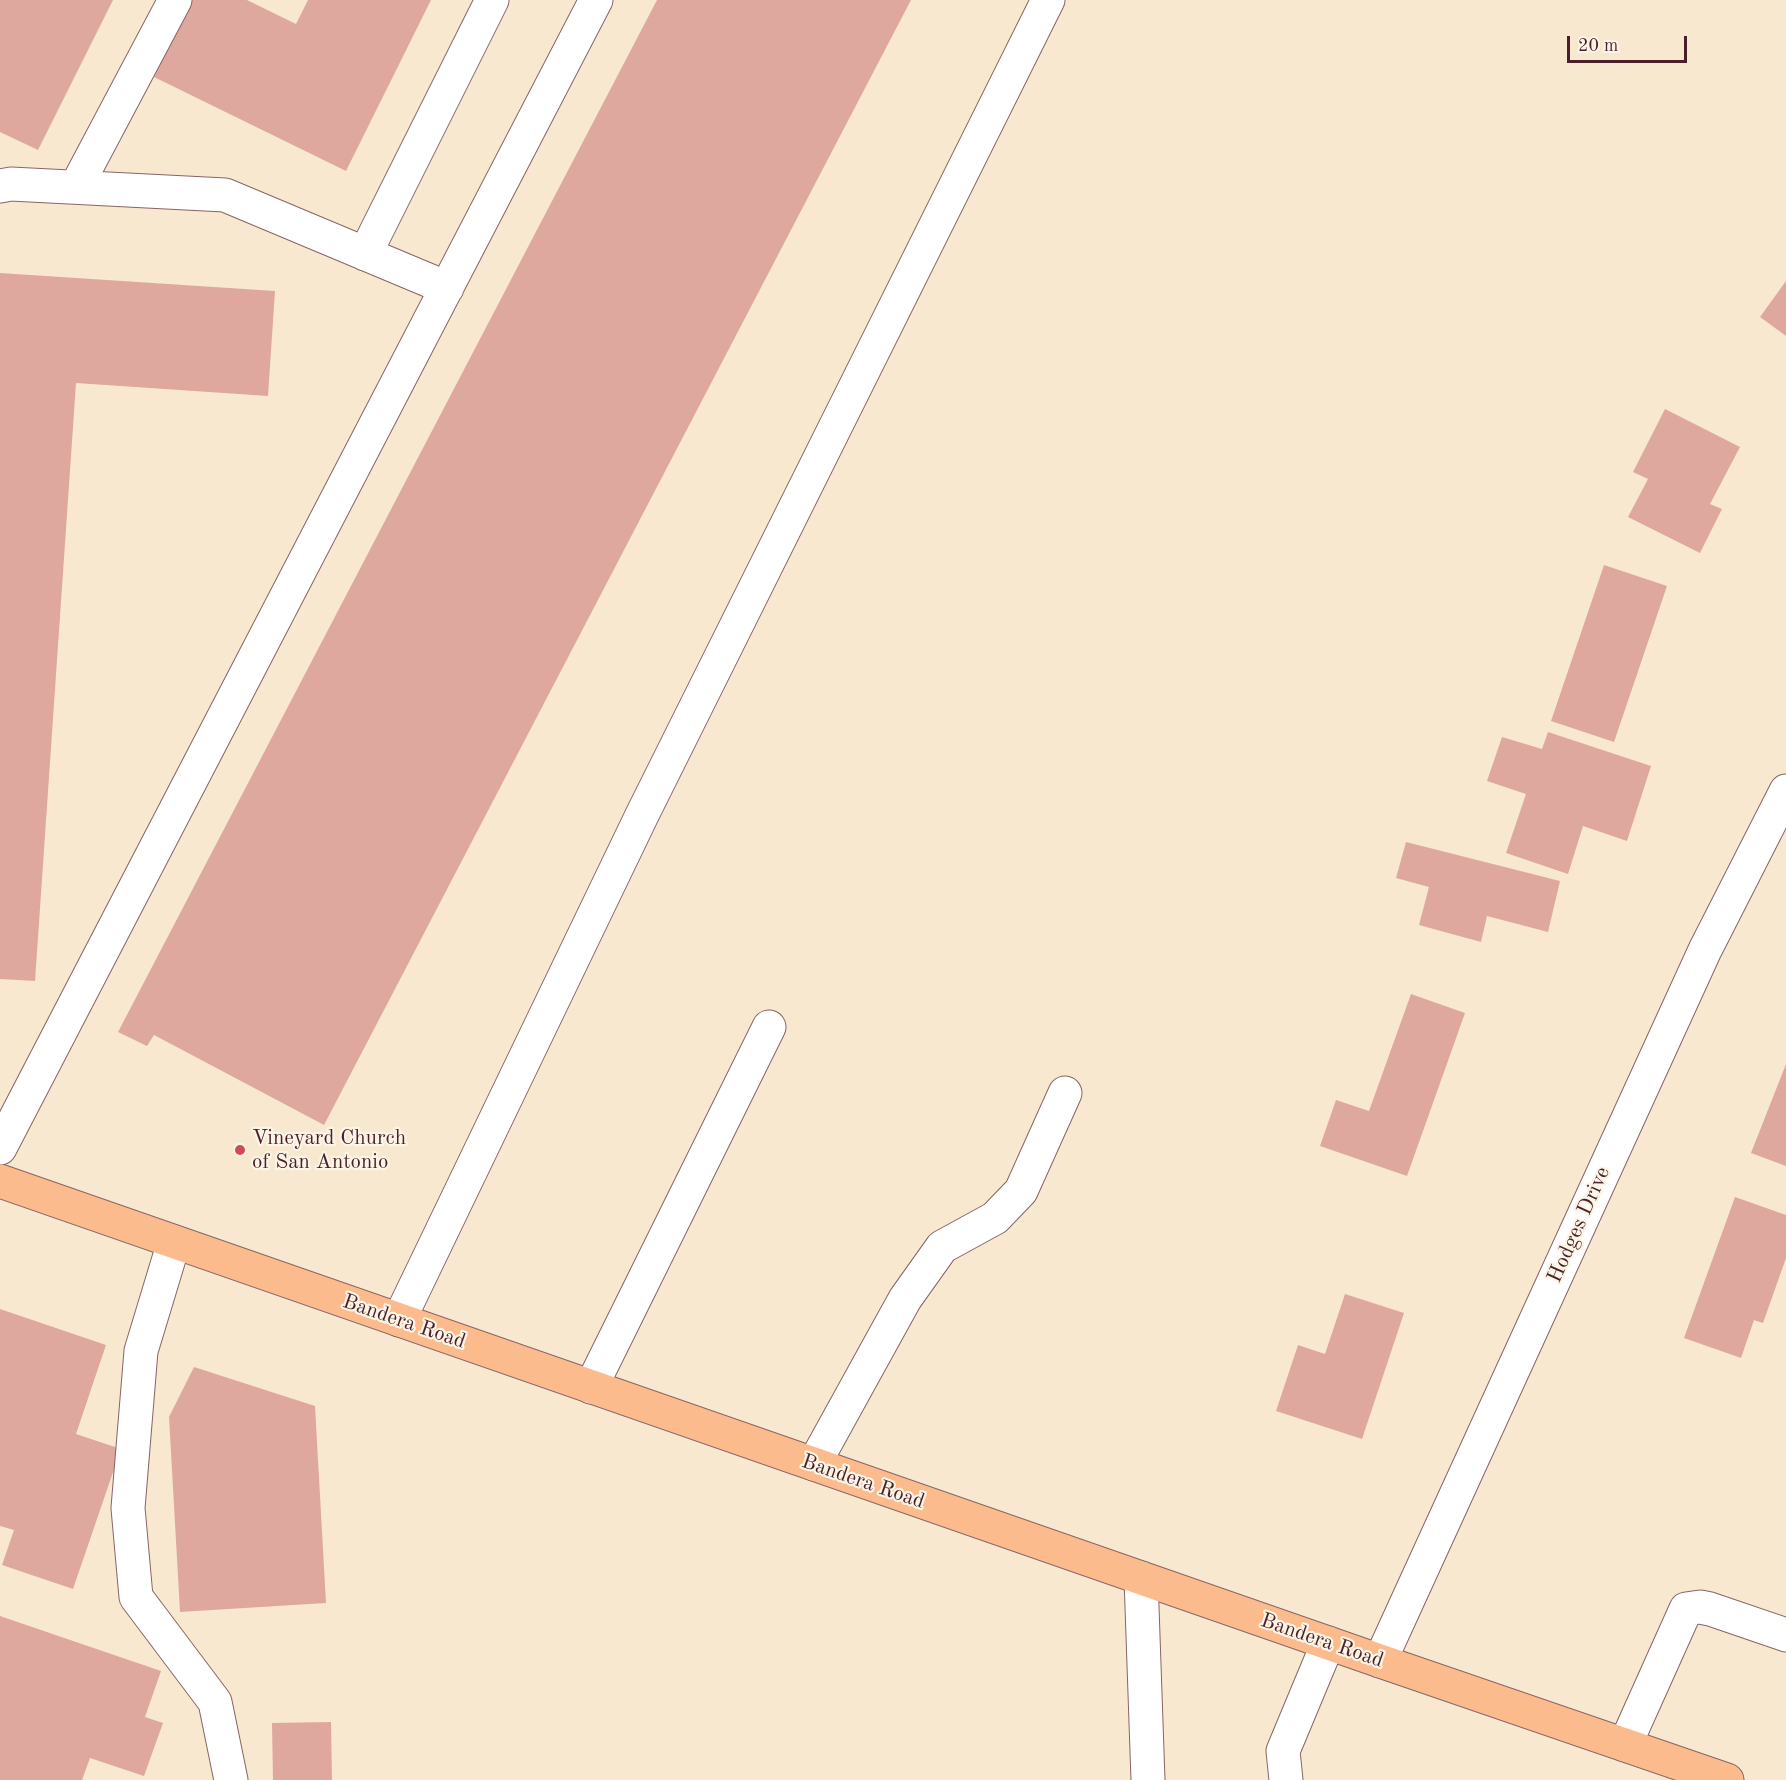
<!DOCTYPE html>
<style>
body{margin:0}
#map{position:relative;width:1786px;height:1780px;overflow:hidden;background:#f8e8d0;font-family:"Old Standard TT",serif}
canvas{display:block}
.scale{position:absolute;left:1567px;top:36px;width:120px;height:27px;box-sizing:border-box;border:3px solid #4a1f2b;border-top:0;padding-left:8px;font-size:18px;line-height:21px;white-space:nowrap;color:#4a1f2b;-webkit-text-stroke:4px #fcf5e5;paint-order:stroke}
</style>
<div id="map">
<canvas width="1786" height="1780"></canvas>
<div class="scale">20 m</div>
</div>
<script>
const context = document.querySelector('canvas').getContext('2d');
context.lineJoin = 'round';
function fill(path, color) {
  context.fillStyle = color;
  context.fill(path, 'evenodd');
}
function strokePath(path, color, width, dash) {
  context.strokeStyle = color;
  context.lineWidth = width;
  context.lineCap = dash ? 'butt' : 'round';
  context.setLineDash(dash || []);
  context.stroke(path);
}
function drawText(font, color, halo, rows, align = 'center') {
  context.font = font + ' "Old Standard TT",serif';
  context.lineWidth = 4.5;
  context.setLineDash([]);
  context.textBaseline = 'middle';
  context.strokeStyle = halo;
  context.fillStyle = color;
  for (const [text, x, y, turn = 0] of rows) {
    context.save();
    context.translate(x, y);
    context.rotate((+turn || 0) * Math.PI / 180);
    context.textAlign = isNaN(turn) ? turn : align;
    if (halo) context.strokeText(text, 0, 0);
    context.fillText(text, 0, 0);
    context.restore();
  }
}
const building = new Path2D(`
 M0,0H113L38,150L0,132Z
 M192,0H247L296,24L308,0H431L346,171L154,77Z
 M657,0H911L324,1125L154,1035L147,1046L118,1032Z
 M0,273L275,291L268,396L76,383L35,981L0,979Z
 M1786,281V336L1760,317Z
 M1665,409L1740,447L1710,504L1722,509L1700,553L1628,517L1648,479L1633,472Z
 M1604,565L1667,586L1614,742L1551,721Z
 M1548,732L1651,766L1627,841L1583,826L1568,874L1506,853L1526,794L1487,781L1502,737L1542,749Z
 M1406,842L1560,881L1548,932L1487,916L1481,942L1419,925L1429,887L1396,878Z
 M1411,994L1465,1013L1407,1176L1320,1146L1336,1100L1369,1111Z
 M1786,1064V1166L1751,1153Z
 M1735,1197L1786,1215V1258L1763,1323L1754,1320L1741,1358L1684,1338Z
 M1345,1294L1404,1313L1362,1439L1276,1411L1298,1345L1325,1354Z
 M0,1309L106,1345L76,1434L121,1449L73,1589L2,1565L14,1530L0,1526Z
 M194,1367L315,1406L326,1603L180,1612L169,1417Z
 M0,1616L161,1671L145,1717L163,1723L144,1776L90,1758L82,1780H0Z
 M331,1722L332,1780H273L272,1723Z`);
const minor = new Path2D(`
 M0,186L11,184L225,195L447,288
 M76,187L175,0
 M365,254L492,0
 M0,1148L596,0
 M174,1242L141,1351L128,1508L136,1597L215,1702L231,1780
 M399,1320L642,815L1048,0
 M591,1387L769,1027
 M814,1464L905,1299L942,1247L995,1218L1021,1191L1065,1093
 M1141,1578L1148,1780
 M1380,1661L1705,950L1786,791
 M1625,1745L1686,1609L1700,1607L1710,1609L1786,1635
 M1286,1780L1283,1751L1328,1643`);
const major = new Path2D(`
 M0,1181L1380,1661L1727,1780`);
const markers = [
 [240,1150,6,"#d1495b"]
];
const poiNames = [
 ["Vineyard Church",252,1138],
 ["of San Antonio",252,1162]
];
const streetNames = [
 ["Hodges Drive",1579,1225,-66],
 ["Bandera Road",404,1322,19],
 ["Bandera Road",863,1482,19],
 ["Bandera Road",1322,1641,19]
];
fill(building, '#dfa89e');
strokePath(minor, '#876565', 35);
strokePath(major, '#876565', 35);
strokePath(minor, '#fff', 33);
strokePath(major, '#fbbb8c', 33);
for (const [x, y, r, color] of markers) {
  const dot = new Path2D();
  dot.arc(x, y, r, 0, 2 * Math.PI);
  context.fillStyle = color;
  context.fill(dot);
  strokePath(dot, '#fcf5e5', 2);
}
drawText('21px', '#4a1f2b', '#fcf5e5', poiNames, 'left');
drawText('21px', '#4a1f2b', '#fcf5e5', streetNames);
</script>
